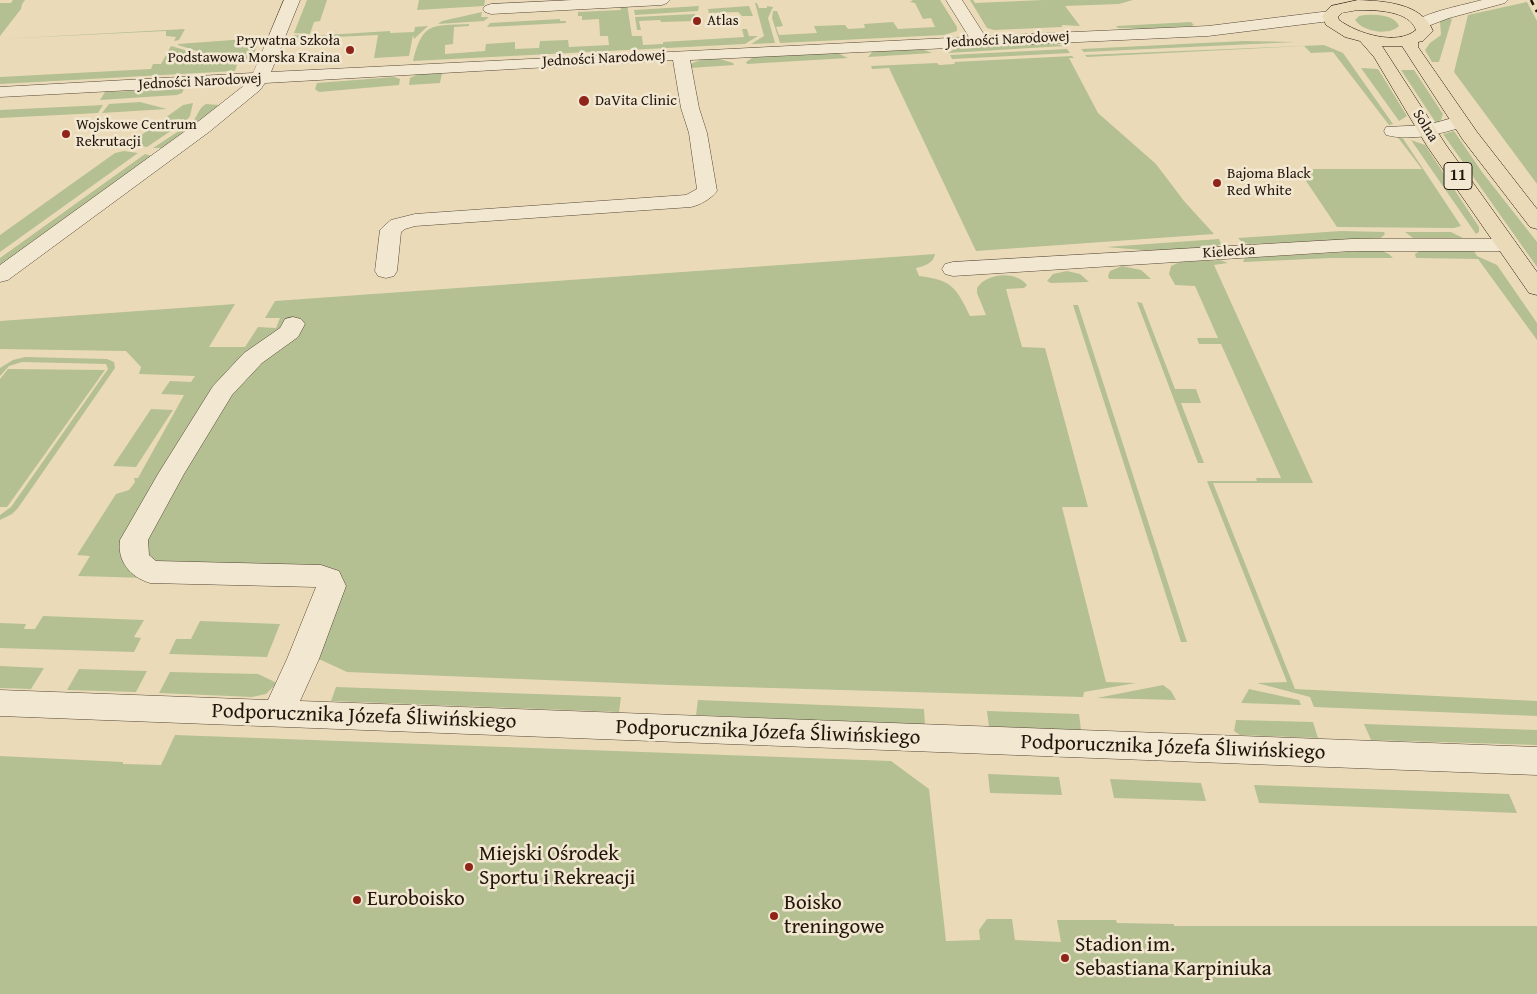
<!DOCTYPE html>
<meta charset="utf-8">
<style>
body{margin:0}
canvas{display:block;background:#ebdab8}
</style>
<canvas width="1537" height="994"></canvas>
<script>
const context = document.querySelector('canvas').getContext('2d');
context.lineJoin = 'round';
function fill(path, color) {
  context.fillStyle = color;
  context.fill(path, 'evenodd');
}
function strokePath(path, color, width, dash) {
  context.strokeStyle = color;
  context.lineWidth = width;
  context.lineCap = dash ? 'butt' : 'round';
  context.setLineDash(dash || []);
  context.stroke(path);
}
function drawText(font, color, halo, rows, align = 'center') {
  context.font = font + ' "Gentium Book Plus",serif';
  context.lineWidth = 5;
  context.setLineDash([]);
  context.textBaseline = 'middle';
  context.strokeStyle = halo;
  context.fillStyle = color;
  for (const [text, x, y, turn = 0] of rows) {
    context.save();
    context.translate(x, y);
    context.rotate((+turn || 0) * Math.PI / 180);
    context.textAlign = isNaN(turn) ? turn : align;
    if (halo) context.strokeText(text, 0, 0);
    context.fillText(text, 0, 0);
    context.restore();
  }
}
const green = new Path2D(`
 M13,0H25L22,4L21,9L0,36V3H11Z
 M307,0H327L320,21L314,22L310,34L294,33Z
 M419,0H485L484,6L417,10Z
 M913,0H940L957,27V31L944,35L780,43L772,18L773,11H777L783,26L776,27L779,35L817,33L814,26L845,25L848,29L865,28L864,24L893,22L898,29L935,27L931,18L923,19L915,3L910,2Z
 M970,0H973L975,3L1043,0H1133L1119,4L1065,6L1080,26L1062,25V27L994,30L987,28Z
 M1527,2L1537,21V184L1454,72L1468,15Z
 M755,3H757L759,8H767V6L773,7L768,18L775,43L751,44L764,36Z
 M627,4L632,36H642L643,45L663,44V42L744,37L742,29H747L749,36H758L745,44L413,61C423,21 432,26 469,24V26L454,27L453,44L445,45V54L485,51L486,44L515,42V49L539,48L540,41L568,40L569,47L609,45L608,36H600L599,19L582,20V16H578V12L621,10L620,5Z
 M699,6L698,11L635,15L634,10Z
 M749,6L753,16H742L738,12L709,13L708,9Z
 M482,12L481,17H489L484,21L438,24L442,21Z
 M695,14V21L661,22L660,20L639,21L641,30H637L635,17Z
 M1365,15C1376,14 1395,15 1399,26C1389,36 1363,32 1355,20L1359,16Z
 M1447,17L1452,19L1439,62H1432L1425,50L1430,43L1441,35L1440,22Z
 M560,19V21H566V23L487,27L490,23Z
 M1191,22L1194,25L1191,26L1143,29L1118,28L1116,26Z
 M428,26L414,39L413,35L409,56L374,58L378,35L292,39L294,35L309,36L390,31V33L414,32L415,27Z
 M185,29L179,40L174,41L176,37L166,36V31L0,39Z
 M260,38L251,61L235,63L178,45V44Z
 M1244,41L1296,42L1084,52L1081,49Z
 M1012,44H1056L1064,46L948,53L957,47Z
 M1324,45L1343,53L1393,124L1389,125L1333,52L1311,53L1304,46L1087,57L1085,55Z
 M171,46L237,65L235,71L0,84V77L151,69L153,64H161Z
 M919,48L932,53L868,57L873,51Z
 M1067,49L1070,53L952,59L950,55Z
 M835,52L848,58L747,64L746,62L755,56Z
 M1072,56L1074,58H1069L1098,113L1156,164L1184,201L1214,234L976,251L889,68L872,69L871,66L937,63L939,65L955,64L954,62Z
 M717,58L733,63L734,65L690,68V64L703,59Z
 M1361,68L1378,69L1407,116L1399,121Z
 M1401,70H1414L1443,114L1441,120L1436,123Z
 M442,73L440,83L409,85L410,78L418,74Z
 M394,77L400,79L399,85L319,92L315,89L317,83Z
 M184,89L182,93L177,95L100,100L105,92Z
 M140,102L167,109L102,113L109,104Z
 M193,103L190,116L187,120L147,147L129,144L183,105Z
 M206,104L219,105L214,111L162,148H153L191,123C198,117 198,108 206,104Z
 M103,105L98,113L0,118V110Z
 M1454,131L1482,172L1537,242V267L1443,134Z
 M1396,135L1402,137L1461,226L1454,228L1337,227L1298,169H1422Z
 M1411,140L1425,145L1479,227V232L1476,234Z
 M124,151L138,153L0,252V235L115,153Z
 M145,154L152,156L0,266V258Z
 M1341,231L1384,232L1385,234L1381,238L1251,244L1243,243L1238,238Z
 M1405,232H1451L1463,238H1413Z
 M1219,239L1221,244L1217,246L1154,251L1106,247Z
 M1380,250L1389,254L1393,258H1332L1244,262L1243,261L1245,258Z
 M1420,251H1474L1477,256L1497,265L1537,323V340L1478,259L1416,258L1415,254Z
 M935,254C933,264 924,266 916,268L919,276C952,280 956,287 970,316L986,315L977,293V288C986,273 1016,270 1027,285L1024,288L1006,289L1022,347L1045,348L1088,507H1062L1106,682L1136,683L1084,692L1083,697L669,685L347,672L321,660H315L320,583L78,576L90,556L77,555L116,494L129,490L135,482L134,478H138L184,395L161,394L170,381L191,382L195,376L139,374L141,367L126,351L0,349V321L235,304L209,347H245L258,327L276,328L280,318H265L275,301Z
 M1220,260L1228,263L1214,265L1313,483H1213L1295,689L1537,701V716L1314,707L1310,697L1257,683L1287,682L1207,481H1257L1256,478H1281L1221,344H1199L1197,338H1218L1195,286L1175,285L1169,274L1171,266L1180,262Z
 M1122,266L1141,270L1151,279H1109L1108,276L1110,271Z
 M1067,271L1080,274L1089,282L1051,283L1047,281L1053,274Z
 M1137,302L1142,303L1175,389H1196L1201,403H1181L1204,463H1198Z
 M1073,305H1078L1187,642H1181Z
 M25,357L107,359L114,362L115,368L18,508L12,514L0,520V515L11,507L108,369L106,364L22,362L9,366L0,376V368L13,360Z
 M8,369L105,370L7,507H0V379Z
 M151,409L173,410L136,467L113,466Z
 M43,616L144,620L134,637L141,638L134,652L0,648V623L26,624L24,629H35Z
 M200,621L280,624L267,657L169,654L176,639H191Z
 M0,666L44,668L31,689L0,688Z
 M79,669L147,671L136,692L67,690Z
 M170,672L258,674L277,683L266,694L252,697L159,693Z
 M1163,685L1171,691L1176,700L1097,698Z
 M336,687L621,697L619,712L331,701Z
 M1249,689L1299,700L1301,705L1241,703Z
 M698,700L924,709L925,725L696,715Z
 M987,711L1079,714L1081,730L989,727Z
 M1236,720L1313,722L1318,738L1240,735L1234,731Z
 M1364,724L1537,730V745L1371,740Z
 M175,735L891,761L929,789L946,941L980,940L979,930L987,919H1012L1015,940L1061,942L1057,920H1116L1117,923L1174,924V926H1537V994H0V756L123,762V764L161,765Z
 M988,774L1059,777L1062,795L990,793Z
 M1110,779L1201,783L1206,801L1114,798Z
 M1254,785L1509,794L1517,813L1259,803Z`);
const minor = new Path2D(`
 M284,0H300L271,72L969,37L946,0H962L985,36L1208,26L1330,11L1336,13L1338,16L1336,19L1330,21L1208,36L690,60L699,108L707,133L717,191C711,199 700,205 691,207L415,226L405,229L401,232L397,271L394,276L386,278L378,276L375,271L380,230L384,226L391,220L415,214L686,195L697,189L689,133L681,108L673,60L265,83L260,90L209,132L8,280L0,282V265L195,124L246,84L0,97V87L253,73Z
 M573,0H670L667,3L662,5L491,14L485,12L483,9L485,6L491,4Z
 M1482,0H1508L1505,3L1449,18L1428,26H1416L1414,23C1421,13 1468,4 1482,0Z
 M1460,116L1467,118L1469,122L1467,126C1441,133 1414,142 1386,135L1384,131L1386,127L1427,125Z
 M1352,239H1506L1514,240L1517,245L1514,250L1506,251H1352L953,276L945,274L942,269L945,264L953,262Z
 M293,317L301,319L305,324L298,337L262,363L232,395L184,474L148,540L149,555L156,561L321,565L339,571L346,586L319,659L300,701L1537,747V775L0,716V690L268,700L287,659L316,587L150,583C130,577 117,561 120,540L158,474L213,386L244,353L280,328L285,319Z`);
const major = new Path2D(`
 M1358,0C1384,1 1422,3 1433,31L1423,41L1418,42V47L1477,132L1537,209V229L1530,227L1463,140L1402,46H1382L1446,145L1537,272V295L1529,293L1427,146L1374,57L1360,41L1345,37L1326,25L1322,16L1331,6ZM1358,10C1375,10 1409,10 1416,30C1397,46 1358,34 1339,20L1338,17L1342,13Z`);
const rail = new Path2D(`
 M1531,0L1537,12`);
const markers = [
 [697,21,5,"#8f2418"],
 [350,50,5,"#8f2418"],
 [584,101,6,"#8f2418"],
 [66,134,5,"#8f2418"],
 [1217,183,5,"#8f2418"],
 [469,867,5,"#8f2418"],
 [357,900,5,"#8f2418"],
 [774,916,5,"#8f2418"],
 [1065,958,5,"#8f2418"]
];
const farPoinames = [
 ["Atlas",707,21],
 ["Prywatna Szkoła",340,41,"right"],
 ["Podstawowa Morska Kraina",340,58,"right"],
 ["DaVita Clinic",595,101],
 ["Wojskowe Centrum",76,125],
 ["Rekrutacji",76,142],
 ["Bajoma Black",1227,174],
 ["Red White",1227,191]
];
const farStreetnames = [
 ["Jedności Narodowej",1008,40,-3],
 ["Jedności Narodowej",604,59,-3],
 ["Jedności Narodowej",200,82,-3],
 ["Solna",1425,126,58],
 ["Kielecka",1229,252,-4]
];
const shields = [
 [1458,176,28]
];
const shieldNames = [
 ["11",1458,176]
];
const nearStreetnames = [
 ["Podporucznika Józefa Śliwińskiego",364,717,2],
 ["Podporucznika Józefa Śliwińskiego",768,733,2],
 ["Podporucznika Józefa Śliwińskiego",1173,748,2]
];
const nearPoinames = [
 ["Miejski Ośrodek",479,855],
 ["Sportu i Rekreacji",479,879],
 ["Euroboisko",367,900],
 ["Boisko",784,904],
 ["treningowe",784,928],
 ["Stadion im.",1075,946],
 ["Sebastiana Karpiniuka",1075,970]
];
fill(green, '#b4c092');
strokePath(minor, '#544737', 1);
strokePath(major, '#22160c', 1);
fill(minor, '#f2e7d1');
fill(major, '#ebdab8');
strokePath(rail, '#22160c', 2.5, [5.5, 5.5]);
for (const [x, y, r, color] of markers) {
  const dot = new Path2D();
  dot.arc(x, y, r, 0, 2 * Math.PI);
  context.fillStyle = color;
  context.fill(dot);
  strokePath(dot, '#f2e7d1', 2);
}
drawText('15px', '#22160c', '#f2e7d1', farPoinames, 'left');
drawText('15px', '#22160c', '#f2e7d1', farStreetnames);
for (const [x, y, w] of shields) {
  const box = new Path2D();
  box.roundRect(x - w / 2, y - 13.5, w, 27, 4);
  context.fillStyle = '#f2e7d1';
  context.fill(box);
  strokePath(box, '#22160c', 1);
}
drawText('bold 16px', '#22160c', null, shieldNames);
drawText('21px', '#22160c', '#f2e7d1', nearStreetnames);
drawText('21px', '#22160c', '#f2e7d1', nearPoinames, 'left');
</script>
